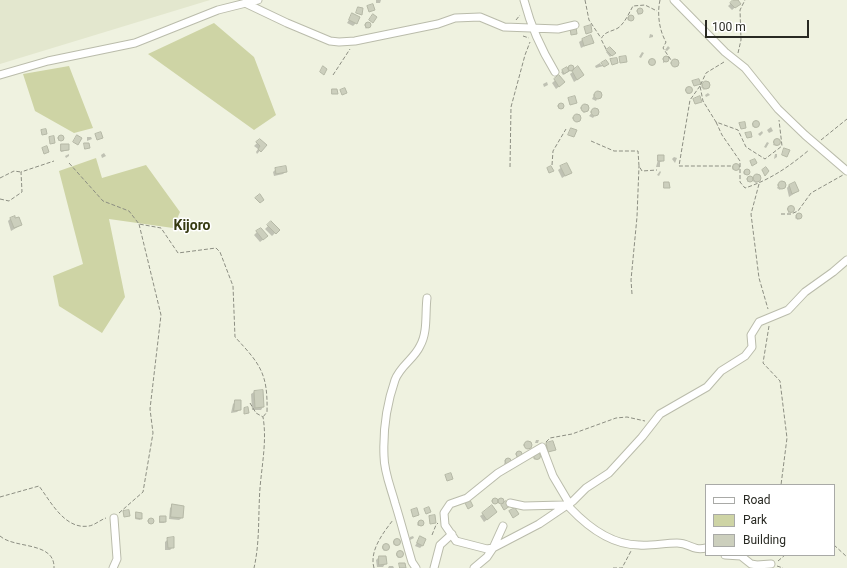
<!DOCTYPE html>
<style>
body{margin:0}
#map{position:relative;width:847px;height:568px;overflow:hidden;background:#eff2e0;font-family:Roboto,sans-serif}
canvas{display:block}
.legend{position:absolute;left:705px;top:484px;width:130px;height:72px;box-sizing:border-box;background:#fff;border:1px solid #a9aaa7;margin:0;padding:5px 7px;list-style:none;font-size:12px;color:#292a23}
.legend li{display:flex;align-items:center;gap:8px;height:20px}
.legend b{width:20px;border:1px solid #a9aaa7}
.scale{position:absolute;left:705px;top:20px;width:104px;height:18px;box-sizing:border-box;border:2px solid #292a23;border-top:0;padding-left:5px;font-size:12px;line-height:14px;white-space:nowrap;color:#292a23;-webkit-text-stroke:3px #fff;paint-order:stroke}
</style>
<div id="map">
<canvas width="847" height="568"></canvas>
<ul class="legend">
<li><b style="height:5px;background:#fff"></b>Road</li>
<li><b style="height:11px;background:#ced4a5"></b>Park</li>
<li><b style="height:11px;background:#cccfbd"></b>Building</li>
</ul>
<div class="scale">100 m</div>
</div>
<script>
const context = document.querySelector('canvas').getContext('2d');
context.lineJoin = 'round';
function fill(path, color) {
  context.fillStyle = color;
  context.fill(path, 'evenodd');
}
function strokePath(path, color, width, dash) {
  context.strokeStyle = color;
  context.lineWidth = width;
  context.lineCap = dash ? 'butt' : 'round';
  context.setLineDash(dash || []);
  context.stroke(path);
}
function drawText(font, color, halo, rows, align = 'center') {
  context.font = font + ' Roboto,sans-serif';
  context.lineWidth = 3;
  context.setLineDash([]);
  context.textBaseline = 'middle';
  context.strokeStyle = halo;
  context.fillStyle = color;
  for (const [text, x, y, turn = 0] of rows) {
    context.save();
    context.translate(x, y);
    context.rotate((+turn || 0) * Math.PI / 180);
    context.textAlign = isNaN(turn) ? turn : align;
    if (halo) context.strokeText(text, 0, 0);
    context.fillText(text, 0, 0);
    context.restore();
  }
}
const built = new Path2D(`
 M0,0H210L0,64Z`);
const green = new Path2D(`
 M214,23L254,57L276,115L254,130L148,54Z
 M69,66L93,128L74,133L35,111L23,74Z
 M96,158L102,178L146,165L180,212L173,228L109,219L125,297L102,333L59,306L53,276L83,264L59,171Z`);
const shadow = new Path2D(`
 M376,0H381L380,3H376Z
 M735,0L740,3L732,10L728,6Z
 M641,10L642,13L638,15L637,12Z
 M352,15L356,23L353,26L347,23Z
 M631,16L632,17L629,21L627,19Z
 M367,23L369,25L366,29L365,27Z
 M650,34L653,35V37L649,38Z
 M582,40L593,42L581,48L579,42Z
 M668,46L670,48L667,51L665,50Z
 M610,48L614,53L610,57L606,52Z
 M642,52L644,53L641,58L639,57Z
 M666,58L667,61L663,63V60Z
 M652,60L654,62L650,65L649,64Z
 M676,61L678,63L673,67L671,64Z
 M600,63L601,65H607L596,68L595,66Z
 M571,66L572,70L563,75L561,72L567,68L568,70Z
 M578,68L580,78L574,82L570,74Z
 M559,77L561,85L556,89L552,83Z
 M547,82L548,85L544,87L543,84Z
 M705,83L708,85L704,90L701,87Z
 M690,88L691,92L687,94L686,90Z
 M595,93H600L596,101L592,99Z
 M708,93L710,95L706,97L705,95Z
 M560,104L563,105L560,109L558,108Z
 M586,106L588,109L584,113L581,110Z
 M595,109L598,111L593,118L589,116Z
 M577,116L579,118L576,122L573,120Z
 M756,122L758,125L755,128L752,126Z
 M771,127L773,131L769,133L767,130Z
 M762,131L763,133L760,136L758,134Z
 M60,136L62,137L59,141L58,140Z
 M87,137H91L92,139L87,141Z
 M260,140L265,145L257,154L256,152L258,149L254,146Z
 M775,141H779L777,146L773,145Z
 M767,142L769,143L766,148L764,147Z
 M61,145L68,150L61,152Z
 M104,153L106,156L102,158L101,155Z
 M69,154V156L66,158L65,156Z
 M775,154H777V157L774,159Z
 M659,156L663,161L660,162V167H656Z
 M674,157L677,158L675,163L672,159Z
 M566,164L570,173L562,178L558,170Z
 M737,165L738,168L733,170L732,168Z
 M276,169L286,171L283,174L274,176L273,172Z
 M747,170L748,172L745,175L743,173Z
 M660,171L661,172L659,176L657,175Z
 M756,176H759L760,180L756,183L751,180L748,182L747,181L749,177L753,179Z
 M780,182L784,184L780,190L777,188Z
 M789,185L798,191L789,197L787,188Z
 M788,208H793V211L788,213Z
 M797,215L800,216L798,220L795,218Z
 M18,218L21,225L11,231L8,221L10,219Z
 M271,223L278,230L272,236L265,229Z
 M257,232L264,239L260,242L254,235Z
 M262,391L263,407L261,410H252L251,394L254,392Z
 M236,401L240,409L237,412L231,413L233,404Z
 M536,440H539L538,443H535Z
 M528,442L531,445L526,449L524,446Z
 M553,442L555,449L545,454L543,447Z
 M521,453L522,457L517,459L516,455Z
 M537,454L539,456L535,460L533,458Z
 M508,459L510,462L505,465L504,463Z
 M494,499L498,501L501,499L503,500L501,504L496,502L493,504Z
 M173,505L182,518L179,520L169,519L170,508Z
 M136,513L141,519L140,520L135,519Z
 M483,514L493,515L484,522L480,516Z
 M160,517L165,522L164,523H159Z
 M151,519L153,521L149,524L148,522Z
 M422,522V525L418,526L417,524Z
 M413,536L414,538L410,540V537Z
 M420,537L423,545L420,548L415,546Z
 M168,539L173,547L170,550H165V542Z
 M396,540L399,542L396,546L393,544Z
 M387,544L389,548L384,551L382,548Z
 M400,553L402,556L398,558L396,555Z
 M379,557L385,564L383,567H377L376,560Z
 M389,566H393L394,568H388Z`);
const building = new Path2D(`
 M733,0H738L741,4L735,8L730,3Z
 M373,4L375,10L369,12L367,6Z
 M358,7L363,8L362,15L356,13Z
 M637 11a3 3 0 1 1 6 0a3 3 0 1 1-6 0Z
 M352,13L360,17L357,24L349,20Z
 M373,14L377,17L373,23L369,20Z
 M628 18a3 3 0 1 1 6 0a3 3 0 1 1-6 0Z
 M365 25a3 3 0 1 1 6 0a3 3 0 1 1-6 0Z
 M591,25L592,32L586,34L584,27Z
 M576,27L577,34L571,35L570,28Z
 M591,35L594,43L584,46L582,39Z
 M610,47L616,53L612,56L606,50Z
 M626,56L627,62L620,63L619,57Z
 M663 59a3 3 0 1 1 6 0a3 3 0 1 1-6 0Z
 M617,58L618,63L612,65L610,59Z
 M648.5 62a3.5 3.5 0 1 1 7 0a3.5 3.5 0 1 1-7 0Z
 M671 63a4 4 0 1 1 8 0a4 4 0 1 1-8 0Z
 M606,60L609,64L604,67L601,63Z
 M568 68a3 3 0 1 1 6 0a3 3 0 1 1-6 0Z
 M323,66L327,69L324,75L320,72Z
 M578,66L584,75L577,80L572,71Z
 M567,67L569,71L564,74L562,70Z
 M559,75L565,82L559,87L554,79Z
 M699,79L701,84L694,86L692,81Z
 M702 85a4 4 0 1 1 8 0a4 4 0 1 1-8 0Z
 M685.5 90a3.5 3.5 0 1 1 7 0a3.5 3.5 0 1 1-7 0Z
 M345,88L347,93L342,95L340,90Z
 M332,89H337L338,94H332Z
 M594 95a4 4 0 1 1 8 0a4 4 0 1 1-8 0Z
 M575,96L577,103L570,105L568,98Z
 M700,96L702,102L695,104L693,99Z
 M558 106a3 3 0 1 1 6 0a3 3 0 1 1-6 0Z
 M581 108a4 4 0 1 1 8 0a4 4 0 1 1-8 0Z
 M591 112a4 4 0 1 1 8 0a4 4 0 1 1-8 0Z
 M573 118a4 4 0 1 1 8 0a4 4 0 1 1-8 0Z
 M752.5 124a3.5 3.5 0 1 1 7 0a3.5 3.5 0 1 1-7 0Z
 M745,122L746,128L741,129L739,123Z
 M571,128L577,130L574,137L568,135Z
 M46,129L47,134L42,135L41,130Z
 M101,132L103,138L97,140L95,134Z
 M751,132L752,137L747,138L745,133Z
 M77,135L82,138L78,145L73,142Z
 M58 138a3 3 0 1 1 6 0a3 3 0 1 1-6 0Z
 M54,136L55,143L50,144L49,137Z
 M773.5 142a3.5 3.5 0 1 1 7 0a3.5 3.5 0 1 1-7 0Z
 M260,139L267,145L261,152L258,149L260,146L256,142Z
 M84,143H89L90,148L85,149Z
 M61,144H69V150L61,151Z
 M47,146L49,152L44,154L42,148Z
 M784,148L790,150L787,157L782,155Z
 M658,155H664V161H658Z
 M755,159L757,163L752,166L750,161Z
 M567,163L572,173L565,176L560,166Z
 M732.5 167a3.5 3.5 0 1 1 7 0a3.5 3.5 0 1 1-7 0Z
 M286,166L287,172L276,174L275,168Z
 M551,166L554,171L549,173L547,168Z
 M766,167L769,171L765,176L762,170Z
 M744 172a3 3 0 1 1 6 0a3 3 0 1 1-6 0Z
 M753 178a4 4 0 1 1 8 0a4 4 0 1 1-8 0Z
 M747 179a3 3 0 1 1 6 0a3 3 0 1 1-6 0Z
 M778 185a4 4 0 1 1 8 0a4 4 0 1 1-8 0Z
 M664,182H669L670,188H664Z
 M795,182L799,191L792,194L789,185Z
 M260,194L264,200L260,203L255,198Z
 M787.5 209a3.5 3.5 0 1 1 7 0a3.5 3.5 0 1 1-7 0Z
 M796 216a3 3 0 1 1 6 0a3 3 0 1 1-6 0Z
 M15,216V218L19,217L22,225L14,228L10,218Z
 M271,221L280,230L276,234L267,225Z
 M261,228L268,236L263,240L256,231Z
 M263,390L264,407L255,408L254,391Z
 M235,400H241V410L234,411Z
 M248,407L249,413L244,414V408Z
 M524 445a4 4 0 1 1 8 0a4 4 0 1 1-8 0Z
 M553,441L556,450L548,452L546,443Z
 M516 454a3 3 0 1 1 6 0a3 3 0 1 1-6 0Z
 M533.5 456a3.5 3.5 0 1 1 7 0a3.5 3.5 0 1 1-7 0Z
 M505 461a3 3 0 1 1 6 0a3 3 0 1 1-6 0Z
 M451,473L453,479L447,481L445,475Z
 M492 501a3 3 0 1 1 6 0a3 3 0 1 1-6 0Z
 M498 501a3 3 0 1 1 6 0a3 3 0 1 1-6 0Z
 M470,500L473,506L468,509L465,503Z
 M506,501L510,506L504,510L501,505Z
 M172,504L184,506L183,518L171,517Z
 M492,505L497,512L487,520L482,513Z
 M429,507L431,512L426,514L424,509Z
 M417,508L419,515L413,517L411,510Z
 M515,508L519,514L513,518L509,511Z
 M129,510L130,516L124,517L123,511Z
 M136,512L142,513V519L136,518Z
 M435,515L436,523L430,524L429,516Z
 M160,516H166V522H160Z
 M148 521a3 3 0 1 1 6 0a3 3 0 1 1-6 0Z
 M418 523a3 3 0 1 1 6 0a3 3 0 1 1-6 0Z
 M420,536L426,539L423,546L417,543Z
 M174,537V548H168L167,538Z
 M393.5 542a3.5 3.5 0 1 1 7 0a3.5 3.5 0 1 1-7 0Z
 M382.5 547a3.5 3.5 0 1 1 7 0a3.5 3.5 0 1 1-7 0Z
 M396.5 554a3.5 3.5 0 1 1 7 0a3.5 3.5 0 1 1-7 0Z
 M379,556H386L387,564L379,565Z
 M399,563H405L406,568H400Z`);
const path = new Path2D(`
 M585,0L589,20L601,38
 M660,0C657,13 659,30 666,42L663,48L671,60
 M516,20L520,15
 M523,36L529,38
 M606,49L601,39C605,31 611,32 618,28C625,23 629,13 633,6L645,5L657,11
 M738,53L741,40L740,10L745,0
 M724,62L706,73L700,86L703,101L716,122L738,130L746,147L765,159L782,146L779,120
 M333,75L350,49
 M700,86L690,100L679,166H731
 M716,122L722,135L740,161V182L745,188C770,180 790,166 809,150
 M821,140L847,119
 M591,141L614,151H638L639,166L642,171L657,170
 M69,163L103,201L129,211L139,224L161,228L178,253L216,248L220,252L233,286L235,337C260,364 268,373 267,412L263,417
 M552,165L553,151L566,129
 M510,167L511,107L525,55L530,42
 M0,178L14,171L21,172
 M759,184L751,214L759,278L768,309
 M0,199L9,201L22,192L21,172L54,161
 M781,214H791L798,211L811,193L843,175
 M632,294L631,280L637,217L639,166
 M769,326L763,363L780,381L787,438L781,485
 M250,403L256,413L263,417C267,440 262,464 260,488C258,515 260,542 254,568
 M546,442L550,438L572,434L616,418L627,417L645,421
 M0,497L39,486C51,502 65,530 89,526C95,525 100,520 106,518
 M119,513L143,492L153,433L150,409L161,315L139,224
 M432,535L436,525L438,523
 M0,536C14,549 55,541 54,568
 M834,545L847,557
 M778,561L785,555
 M777,566L783,568
 M374,568C369,551 383,533 393,520
 M613,568H622L631,551`);
const street = new Path2D(`
 M524,0C531,27 541,49 555,72
 M674,0L725,52L745,68L778,109L805,135L847,171
 M245,3L287,23L330,41L339,42L355,41L438,24L455,18L480,17L504,27L558,29L575,25
 M0,75L48,61L135,43L218,10L258,0
 M510,503L524,506L563,505
 M503,526L493,548L487,549L456,541L445,525L444,513L450,504L467,498L498,473L542,447L553,476L569,503L570,508C588,527 612,545 639,545C652,546 664,543 677,543C690,543 692,551 706,548
 M725,555L741,556L751,564L757,565L771,564
 M113,568L117,559L114,518
 M416,568L412,562C406,542 401,522 395,503C391,488 384,472 384,456C383,431 387,403 395,380C400,366 414,359 420,346C428,332 425,313 427,298
 M434,568L440,545L452,534
 M474,568L487,557L493,548L539,524L573,501L586,488L609,473L642,437L660,414L707,387L721,371L745,356L752,347L751,335L759,322L788,310L805,292L833,272L847,260`);
const quarterNames = [
 ["Kijoro",192,226]
];
fill(built, '#e3e7ce');
fill(green, '#ced4a5');
fill(shadow, '#0003');
fill(building, '#cccfbd');
strokePath(building, '#b5b8a6', 1);
strokePath(street, '#babcab', 9);
strokePath(path, '#8c8e82', 1, [4, 2]);
strokePath(street, '#fff', 7);
drawText('bold 14px', '#363a12', '#fff', quarterNames);
</script>
